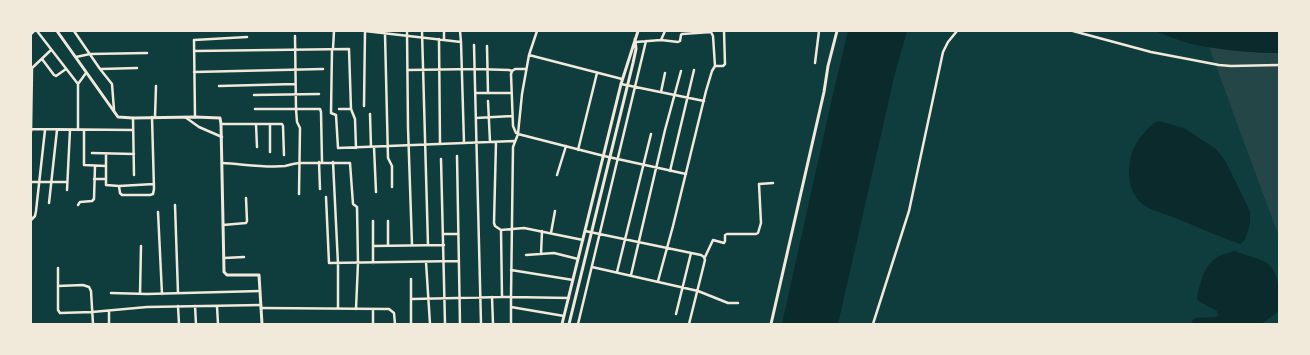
<!DOCTYPE html>
<style>
body{margin:0}
#map{position:relative;width:1310px;height:355px;overflow:hidden;background:#0f3d3e;font-family:Bitter,serif}
canvas{display:block}
.frame{position:absolute;inset:0;border:32px solid #f1e9da;pointer-events:none}
</style>
<div id="map">
<canvas width="1310" height="355"></canvas>
<div class="frame"></div>
</div>
<script>
const context = document.querySelector('canvas').getContext('2d');
context.lineJoin = 'round';
function fill(path, color) {
  context.fillStyle = color;
  context.fill(path, 'evenodd');
}
function strokePath(path, color, width, dash) {
  context.strokeStyle = color;
  context.lineWidth = width;
  context.lineCap = dash ? 'butt' : 'round';
  context.setLineDash(dash || []);
  context.stroke(path);
}
const green = new Path2D(`
 M1209,47L1266,53H1279V237Z`);
const water = new Path2D(`
 M848,31H907L895,73L838,324H782L833,94Z
 M1155,31H1279V53C1254,53 1220,50 1196,45C1182,42 1168,36 1155,31Z
 M1159,121L1184,128L1216,149L1226,162L1247,205L1250,212V224L1245,240L1240,244C1220,237 1202,229 1183,221C1172,216 1155,212 1145,206C1127,193 1126,169 1133,150C1136,142 1150,123 1159,121Z
 M1235,251C1244,255 1256,257 1265,262C1281,271 1279,296 1279,311L1261,324H1193L1192,320L1195,318L1215,317L1218,316L1217,311L1200,302L1197,299C1200,284 1203,267 1216,258C1221,254 1229,253 1235,251Z`);
const minor = new Path2D(`
 M37,31L78,84
 M74,31L100,69L112,84L114,110
 M365,31L461,42L464,143
 M407,31L408,127L412,245
 M422,31L428,245
 M444,31V40
 M460,31L461,42
 M1073,31L1151,52L1219,65L1231,66L1279,65
 M31,34L34,31
 M385,34L388,158L392,166V187
 M295,36L296,109L297,122L300,128L299,194
 M439,39L440,144
 M661,40L678,42L680,41L681,35L682,34L711,32L713,36L715,66H723L725,64L724,31
 M636,42L661,40L665,31
 M474,45L481,324
 M487,46L488,93
 M332,49L331,113L336,115L338,148L514,141
 M333,49L334,31
 M194,51L349,49L351,109L355,119L356,148
 M529,55L622,79
 M76,57L90,54L147,53
 M42,59L54,75L56,76L66,69
 M815,63L819,31
 M31,69L51,50
 M101,69L137,68
 M526,69H515L512,71L511,74L513,126L516,133L518,134L604,156L686,174
 M408,70L475,69L509,70L512,71
 M194,72L323,69
 M621,84L704,101
 M219,86L295,84
 M661,92L665,73
 M476,93H511
 M254,95L319,94
 M488,101L490,142
 M364,106L365,31
 M255,109H320L321,112L322,162
 M339,109H351
 M370,114L371,147
 M155,117L156,86
 M185,117L199,127L222,137
 M195,117L194,40L247,37
 M133,118L134,175
 M476,118L512,116
 M221,124H282L283,126L284,155
 M256,124L257,147
 M270,124V152
 M31,129L133,130
 M78,130V84L86,73
 M84,130V165L106,166
 M31,132L32,68
 M496,142L494,223L495,226L501,230L524,228L583,240
 M374,147L376,192
 M578,150L597,73
 M92,153L134,154
 M106,154V185L119,186L120,193L122,195H150L153,194L154,189L152,117
 M457,156L460,324
 M441,159L445,324
 M319,162L320,189
 M333,162L338,264V308
 M222,163C243,164 264,168 285,166C290,165 295,163 300,163H350L353,204L357,207L358,263L356,309
 M670,171L694,70
 M557,175L566,146
 M94,179H106
 M31,182H67
 M119,186L154,184
 M67,190L70,130
 M326,197L329,263L458,261
 M49,203L57,130
 M78,205L80,202L92,201L94,199L95,166
 M175,205L178,293
 M158,212L162,294
 M31,220L35,216L36,211L45,130
 M388,221V245
 M223,225L246,223L247,221L246,198
 M501,230L502,297H511L513,147L518,134L522,94L529,55L537,31
 M585,231L701,255L704,257L705,260L689,324
 M551,233L555,211
 M443,234H458
 M373,246L444,245
 M541,254L542,231
 M526,255L554,253L578,259
 M705,257L713,240L724,243L725,241V235L727,234H756L758,233L761,223L759,184L773,183
 M224,258L244,257
 M426,262L430,324
 M373,263V221
 M592,267L698,291L728,303H738
 M58,268V310L60,313L92,312L147,307L261,305
 M511,270L573,280
 M617,272L651,134
 M631,275L665,130L681,71
 M658,281L673,226L706,91L712,71L715,66
 M58,286L83,285L89,287L91,291L93,324
 M111,293L147,294L260,291
 M140,294L141,246
 M492,297L493,324
 M412,299L502,297
 M178,306L179,324
 M195,306L196,324
 M217,306L218,324
 M511,307L564,316
 M261,308L389,309L394,313L395,324
 M373,309V324
 M676,314L691,253
 M109,324V311
 M411,324V279
 M511,324V297L569,298
 M578,324L646,41
 M873,324L909,211L943,52L948,42L957,31`);
const tertiary = new Path2D(`
 M57,31L118,117L133,118L195,117L220,118L221,124L224,272L227,275H259L262,324
 M562,324L621,84L638,31
 M569,324L633,63L636,49L635,39
 M771,324L824,92L828,66L837,31`);
fill(green, '#244646');
fill(water, '#0a2a2b');
strokePath(minor, '#f1e9da', 2.5);
strokePath(tertiary, '#f1e9da', 3);
</script>
